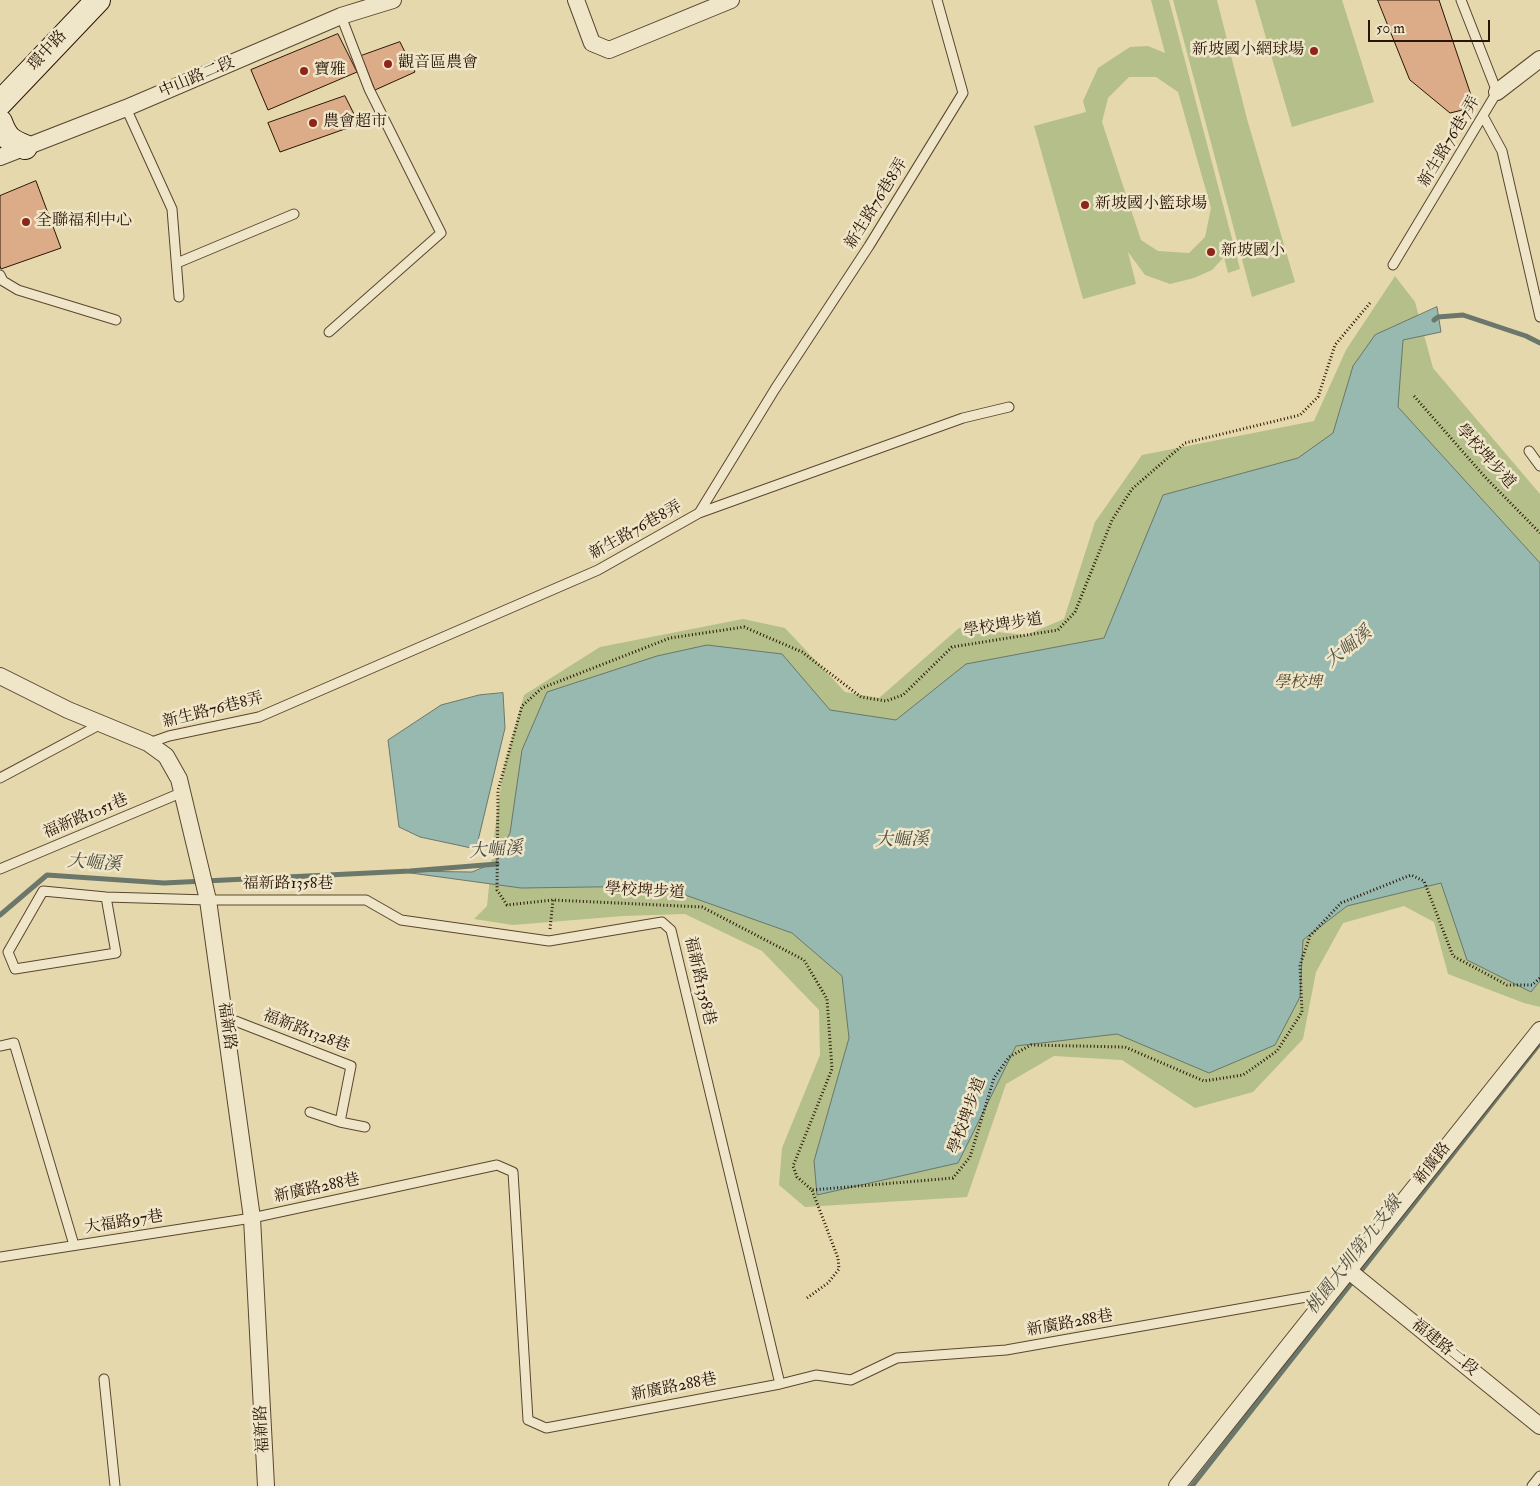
<!DOCTYPE html>
<meta charset="utf-8">
<style>
body{margin:0}
#map{position:relative;width:1540px;height:1486px;overflow:hidden;background:#e6d8ad;font-family:"IM FELL Double Pica",serif}
canvas{display:block}
.scale{position:absolute;left:1368px;top:20px;width:122px;height:22px;box-sizing:border-box;border:2px solid #2a1505;border-top:0;padding-left:6px;font-size:15px;line-height:18px;white-space:nowrap;color:#2a1505;-webkit-text-stroke:4px #efe6ca;paint-order:stroke}
</style>
<div id="map">
<canvas width="1540" height="1486"></canvas>
<div class="scale">50 m</div>
</div>
<script>
const context = document.querySelector('canvas').getContext('2d');
context.lineJoin = 'round';
function fill(path, color) {
  context.fillStyle = color;
  context.fill(path, 'evenodd');
}
function strokePath(path, color, width, dash) {
  context.strokeStyle = color;
  context.lineWidth = width;
  context.lineCap = dash ? 'butt' : 'round';
  context.setLineDash(dash || []);
  context.stroke(path);
}
function drawText(font, color, halo, rows, align = 'center') {
  context.font = font + ' "IM FELL Double Pica","Noto Serif TC",serif';
  context.lineWidth = 5;
  context.setLineDash([]);
  context.textBaseline = 'middle';
  context.strokeStyle = halo;
  context.fillStyle = color;
  for (const [text, x, y, turn = 0] of rows) {
    context.save();
    context.translate(x, y);
    context.rotate((+turn || 0) * Math.PI / 180);
    context.textAlign = isNaN(turn) ? turn : align;
    if (halo) context.strokeText(text, 0, 0);
    context.fillText(text, 0, 0);
    context.restore();
  }
}
const green = new Path2D(`
 M1151,0H1169L1240,269L1228,273L1224,257L1212,270L1194,278L1170,284L1145,275L1128,252L1136,284L1083,299L1034,126L1086,112L1083,101L1098,68L1130,47L1148,46L1165,53ZM1129,77H1156L1178,92L1211,208L1205,237L1189,253L1158,251L1141,240L1102,122L1108,98Z
 M1173,0H1217L1247,119L1295,282L1252,297Z
 M1255,0H1342L1374,102L1292,127Z
 M1395,276L1415,302L1433,368L1540,494V1007L1524,1003L1448,974L1434,922L1404,906L1343,923L1316,972L1303,1039L1253,1092L1195,1108L1122,1060L1054,1056L1006,1084L967,1197L805,1207L779,1185L782,1148L820,1055L819,1010L762,951L685,914L623,916L513,925L474,919L487,906L494,836L503,771L524,695L600,647L743,619L785,628L845,692L879,698L959,628L1026,635L1064,619L1095,522L1142,455L1314,421L1346,350Z`);
const water = new Path2D(`
 M1437,307L1441,332L1403,340L1398,407L1540,563V981L1531,992L1467,960L1441,883L1347,906L1303,940L1300,997L1275,1045L1209,1073L1117,1034L1016,1046L958,1163L817,1195L814,1161L849,1038L842,976L792,933L660,886L521,888L396,871L472,872L496,862L510,833L522,750L547,692L657,656L707,645L782,654L830,710L896,720L966,664L1104,638L1163,495L1298,458L1333,433L1353,366L1375,335Z
 M503,693L505,728L476,849L420,837L399,827L388,740L441,705L479,695Z`);
const stream = new Path2D(`
 M1434,320L1438,317L1463,315L1526,336L1540,343
 M0,915L47,875L164,883L410,871L497,864
 M1192,1486L1540,1043`);
const building = new Path2D(`
 M1378,0H1439L1475,107L1450,113L1410,80Z
 M338,34L357,72L268,110L251,70Z
 M400,42L415,72L375,90L361,56Z
 M345,96L359,124L280,152L268,123Z
 M36,181L61,248L1,269L0,266V196Z`);
const path = new Path2D(`
 M1370,303L1335,345L1318,397L1300,415L1185,443L1132,489L1112,520L1075,612L1058,630L952,647L903,695L886,701L861,697L802,652L744,627L670,638L542,688L522,706L498,790L497,890L507,905L553,900L702,907L804,960L827,999L832,1069L793,1166L797,1177L812,1190L953,1178L970,1157L994,1078L1009,1057L1031,1045L1125,1047L1204,1081L1243,1075L1277,1051L1302,1012L1300,965L1310,936L1341,903L1411,875L1424,881L1453,956L1507,985H1532L1540,978
 M1414,396L1485,477L1540,533
 M550,929L553,900
 M807,1298L828,1283L839,1269L838,1258L812,1190`);
const lane = new Path2D(`
 M126,108L172,209L179,297
 M1483,116L1502,151L1540,317
 M177,263L294,214
 M1393,265L1497,92L1461,0
 M0,275L3,281L18,290L116,320
 M329,332L441,233L369,89L341,16
 M1529,451L1540,466
 M699,513L963,418L1009,407
 M149,743L169,736L259,717L598,570L699,513L775,389L869,246L963,93L937,0
 M0,778L101,724
 M0,869L183,792
 M106,897L116,953L15,969L8,952L43,891L106,897L208,900H366L401,920L549,941L662,922L671,930L780,1384
 M225,1017L351,1066L340,1122
 M0,1046L14,1043L74,1245
 M310,1112L340,1122L365,1127
 M0,1257L252,1218L497,1165L513,1172L528,1420L546,1428L780,1384L816,1375L851,1380L897,1358L1006,1350L1329,1293
 M104,1379L115,1486
 M1532,1486L1540,1476`);
const street = new Path2D(`
 M576,0L592,43L609,50L731,0
 M1497,92L1540,59
 M0,157L126,108L341,16L393,0
 M0,676L68,710L148,743L166,756L179,779L208,900L252,1218L266,1486
 M1349,1271L1540,1426
 M1177,1486L1540,1030`);
const secondary = new Path2D(`
 M0,103L98,0
 M0,122C6,138 10,141 25,147`);
const markers = [
 [1314,51,5,"#8f2418"],
 [388,64,5,"#8f2418"],
 [304,71,5,"#8f2418"],
 [313,123,5,"#8f2418"],
 [1085,205,5,"#8f2418"],
 [26,222,5,"#8f2418"],
 [1211,252,5,"#8f2418"]
];
const streetNames = [
 ["環中路",48,51,-47],
 ["中山路二段",197,78,-23],
 ["新生路76巷7弄",1450,142,-59],
 ["新生路76巷8弄",877,204,-58],
 ["學校埤步道",1485,457,48],
 ["新生路76巷8弄",636,531,-29],
 ["學校埤步道",1003,626,-9],
 ["新生路76巷8弄",213,711,-14],
 ["福新路1051巷",86,817,-23],
 ["福新路1358巷",288,885],
 ["學校埤步道",645,892,3],
 ["福新路1358巷",699,981,77],
 ["福新路",226,1026,82],
 ["福新路1328巷",306,1032,21],
 ["學校埤步道",968,1116,-70],
 ["新廣路",1433,1164,-52],
 ["新廣路288巷",317,1189,-12],
 ["大福路97巷",124,1223,-9],
 ["新廣路288巷",1070,1324,-10],
 ["福建路二段",1444,1348,39],
 ["新廣路288巷",674,1388,-11],
 ["福新路",263,1429,-93]
];
const poiNames = [
 ["新坡國小網球場",1304,51,"right"],
 ["觀音區農會",398,64],
 ["寶雅",314,71],
 ["農會超市",323,123],
 ["新坡國小籃球場",1095,205],
 ["全聯福利中心",36,222],
 ["新坡國小",1221,252]
];
const parkNames = [
 ["學校埤",1298,684]
];
const waterNames = [
 ["大崛溪",1349,648,-39],
 ["大崛溪",902,841,-1],
 ["大崛溪",496,851,-4],
 ["大崛溪",94,864,4],
 ["桃園大圳第九支線",1355,1256,-52]
];
fill(green, '#b4bf8a');
fill(water, '#97b9af');
strokePath(water, '#6b776b', 1);
strokePath(stream, '#6b776b', 5);
fill(building, '#dcab88');
strokePath(building, '#2a1505', 1);
strokePath(lane, '#59462f', 11);
strokePath(street, '#59462f', 18);
strokePath(secondary, '#2a1505', 26);
strokePath(path, '#2a1505', 3, [1, 2.5]);
strokePath(lane, '#efe6ca', 9);
strokePath(street, '#efe6ca', 16);
strokePath(secondary, '#efe6ca', 24);
for (const [x, y, r, color] of markers) {
  const dot = new Path2D();
  dot.arc(x, y, r, 0, 2 * Math.PI);
  context.fillStyle = color;
  context.fill(dot);
  strokePath(dot, '#efe6ca', 2);
}
drawText('16px', '#2a1505', '#efe6ca', streetNames);
drawText('16px', '#2a1505', '#efe6ca', poiNames, 'left');
drawText('italic 16px', '#53482d', '#efe6ca', parkNames);
drawText('italic 18px', '#504e40', '#efe6ca', waterNames);
</script>
